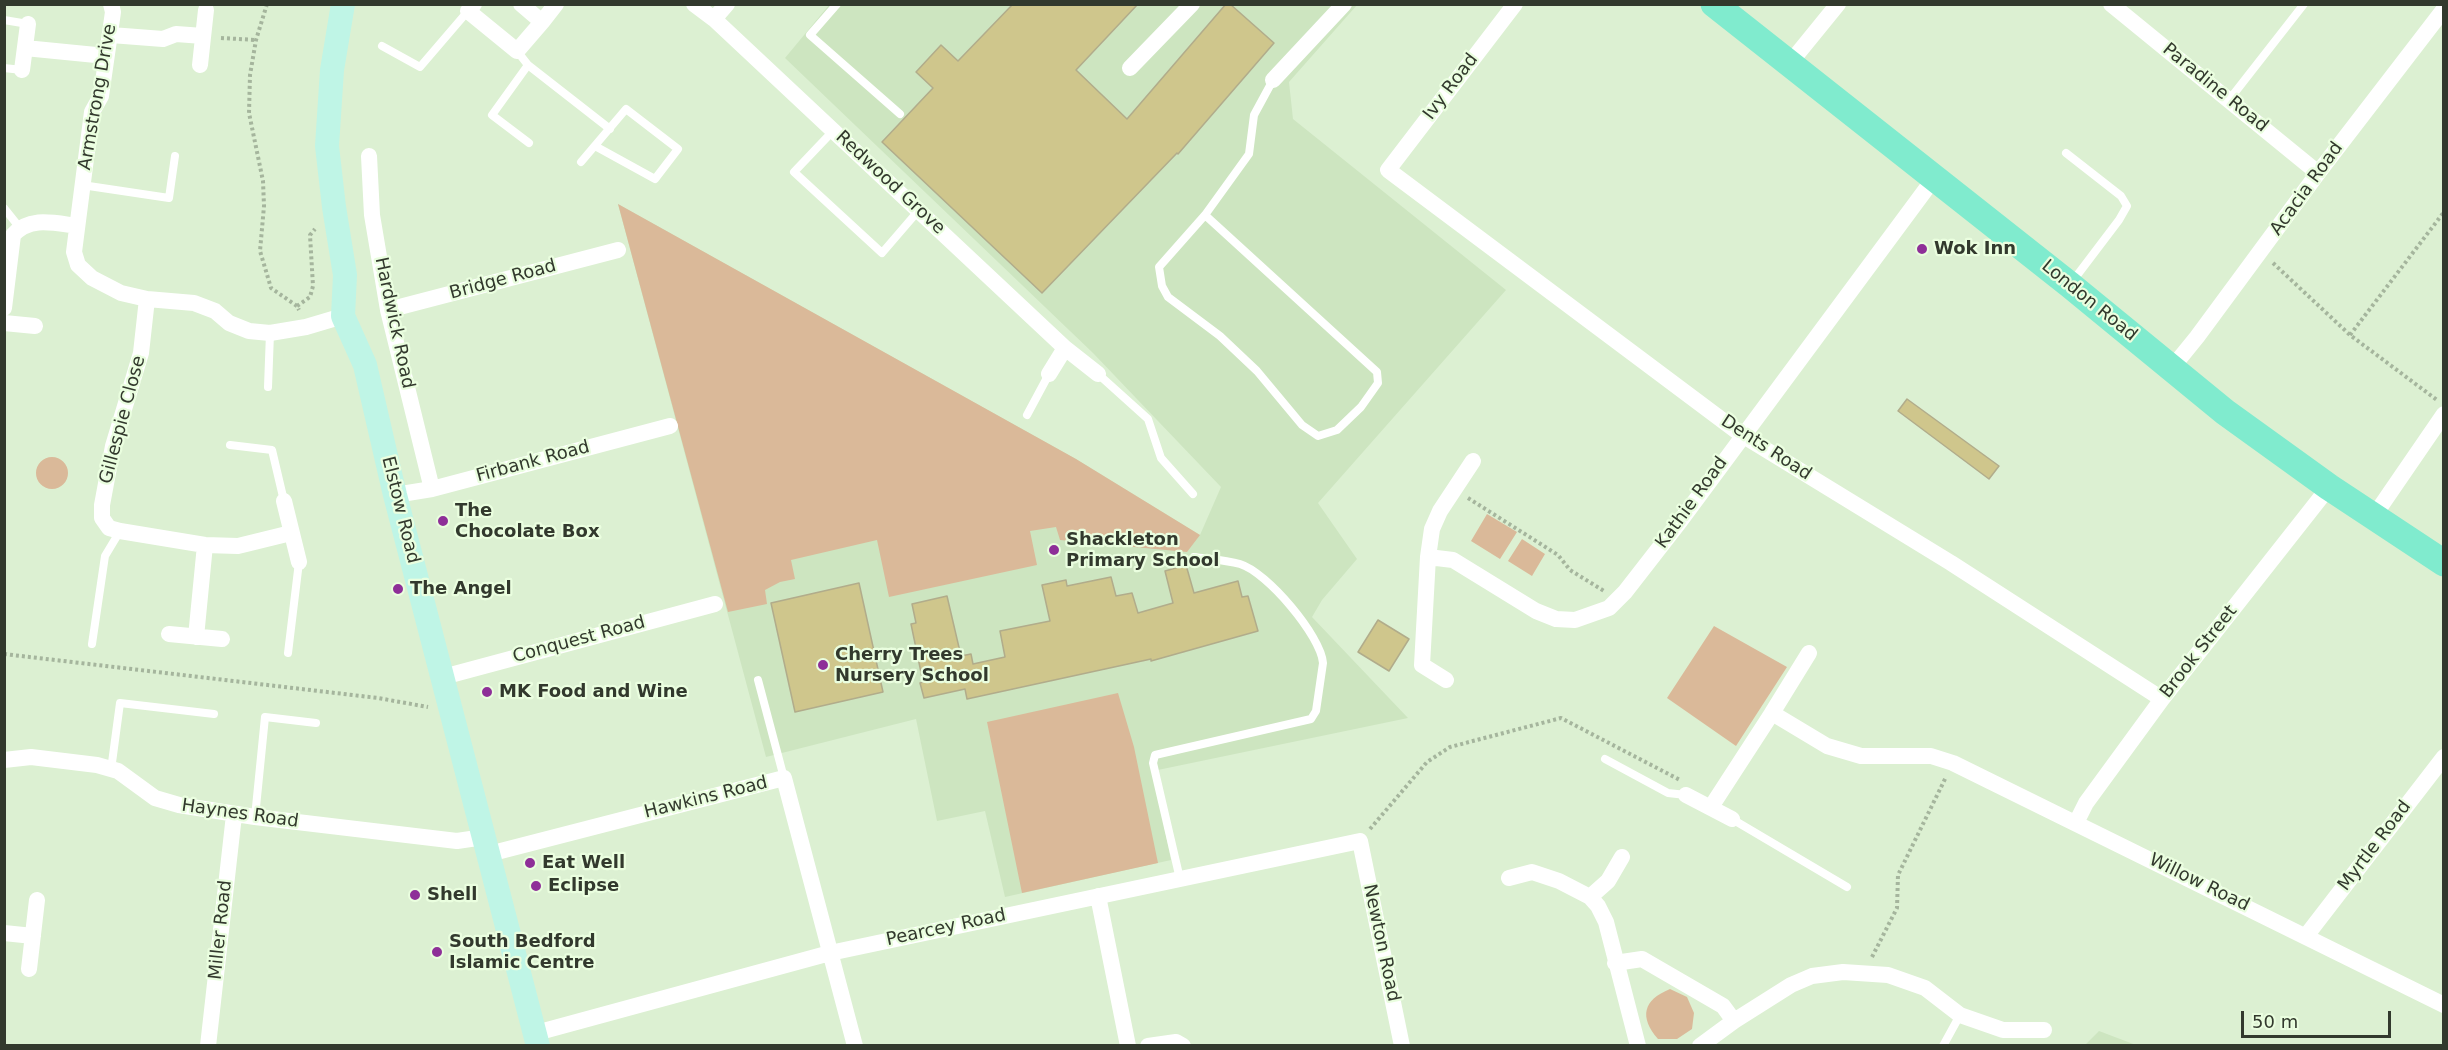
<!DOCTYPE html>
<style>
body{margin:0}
#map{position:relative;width:2448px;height:1050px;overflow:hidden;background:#dcf0d2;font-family:"DejaVu Sans",sans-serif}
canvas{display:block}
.frame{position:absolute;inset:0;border:6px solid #32392d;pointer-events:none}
.scale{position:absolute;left:2241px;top:1011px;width:150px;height:27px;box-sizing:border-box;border:3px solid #32392d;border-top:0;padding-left:8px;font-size:18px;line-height:21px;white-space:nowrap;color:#32392d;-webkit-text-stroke:4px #eafedf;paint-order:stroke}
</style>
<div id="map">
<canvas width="2448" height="1050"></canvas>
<div class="frame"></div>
<div class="scale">50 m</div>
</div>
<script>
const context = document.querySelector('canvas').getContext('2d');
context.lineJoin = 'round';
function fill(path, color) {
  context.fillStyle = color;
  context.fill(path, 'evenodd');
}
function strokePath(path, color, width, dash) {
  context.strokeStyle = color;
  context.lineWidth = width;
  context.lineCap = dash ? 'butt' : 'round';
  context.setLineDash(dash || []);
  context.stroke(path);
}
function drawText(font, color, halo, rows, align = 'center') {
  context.font = font + ' "DejaVu Sans",sans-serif';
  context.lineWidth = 4.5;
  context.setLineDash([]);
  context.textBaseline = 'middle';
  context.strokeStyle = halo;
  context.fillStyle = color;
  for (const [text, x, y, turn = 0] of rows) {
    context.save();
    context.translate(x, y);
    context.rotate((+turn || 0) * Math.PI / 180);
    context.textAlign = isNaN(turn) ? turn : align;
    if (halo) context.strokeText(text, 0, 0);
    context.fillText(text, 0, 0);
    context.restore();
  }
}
const built = new Path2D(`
 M829,5H1357L1289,82L1293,119L1506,290L1318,503L1357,559L1322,600L1312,617L1408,718L1153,771L1171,860L1005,897L985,811L937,821L916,719L766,757L618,204L1076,459L1200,535L1221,487L1093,353L785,58Z
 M2099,1031L2136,1045H2085Z`);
const green = new Path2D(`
 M618,204L1076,459L1200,535L1187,552L1060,540L1056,527L1030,531L1037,565L889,597L877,540L791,560L795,579L780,582L765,590L767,604L728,612Z
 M36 473a16 16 0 1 1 32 0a16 16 0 1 1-32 0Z
 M1487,514L1517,532L1500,559L1471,541Z
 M1522,539L1545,554L1532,576L1508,561Z
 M1714,626L1787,667L1736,746L1667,698Z
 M1118,693L1134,747L1158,863L1022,893L987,722Z
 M1670,989L1687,997L1694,1013L1692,1029L1677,1039H1658C1639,1017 1643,1000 1670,989Z`);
const building = new Path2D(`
 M1013,4H1138L1076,70L1127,119L1226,4H1230L1274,43L1178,154L1177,153L1042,293L882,142L933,88L916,72L941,45L958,61Z
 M1907,399L1999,466L1989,479L1898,411Z
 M1186,565L1194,593L1238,581L1242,597L1248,596L1258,631L1151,661V659L967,699L965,689L924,698L920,683L923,682L911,624L916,623L912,604L947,596L961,656L971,654L973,664L1005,657L1000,631L1050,621L1042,585L1066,580L1067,586L1111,577L1116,596L1132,593L1138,613L1173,603L1165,571Z
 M859,583L883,692L795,712L771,603Z
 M1378,620L1409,639L1389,671L1358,652Z`);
const path = new Path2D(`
 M267,4L256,40L250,75L249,113L263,181L264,206L260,251L271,288L297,306L299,310
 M221,38L256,40
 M2273,263L2350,335L2437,400
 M297,306L310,297L313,286L310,235L315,229
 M2350,335L2444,212
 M1468,498L1558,555L1570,570L1604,591
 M4,654L378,698L428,707
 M1370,829L1427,762L1450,747L1561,718L1680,780
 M1872,957L1897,908L1898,875L1946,777`);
const lane = new Path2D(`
 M837,4L810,35L900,114
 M4,20L28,24
 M382,46L420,67L468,11
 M517,51L528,65L610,129
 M528,65L492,115L529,143
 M4,68L22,70
 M2229,100L2304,4
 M833,131L794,172L882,253L919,210
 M2066,153L2121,196L2127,206L2119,220L2072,282
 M581,162L626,109L678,149L655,179L595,146
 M82,185L169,198L175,156
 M4,208L20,228
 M1205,215L1377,372L1378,383L1361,407L1337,430L1318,436L1302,425L1257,371L1220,336L1168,297L1162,286L1159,267L1205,215L1249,154L1254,115L1273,80
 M1098,374L1148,419L1161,458L1193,494
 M268,387L270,333
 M1027,415L1049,374
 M230,445L272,450L284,501
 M92,644L105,556L120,531
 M288,653L299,562
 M758,680L784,778
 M1605,759L1668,793L1686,795
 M111,770L120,703L214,714
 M255,817L265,717L316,723
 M1732,819L1847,887
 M1180,879L1153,763L1155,755L1311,719L1316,711L1323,663C1321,636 1267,572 1240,564C1226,560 1209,559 1194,557
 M1943,1046L1960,1015`);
const street = new Path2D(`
 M111,4L113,12L101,96L92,112L74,252L78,265L92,278L121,293L147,299L194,303L215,311L229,323L249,331L270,333L306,327L343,316
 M474,4L468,11L517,51L542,22L521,4
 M694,4L714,19L1065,348L1098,374
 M1515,4L1388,170L1742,435L1951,563L2162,699
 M2111,4L2318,173
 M714,19L727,4
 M542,22L556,4
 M111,35L163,39L176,34L203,36
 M25,48L106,56
 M1790,63L1838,4
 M200,65L206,10
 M1130,68L1192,4
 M22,70L28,24
 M1273,80L1344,4
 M369,156L372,215L388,310L432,489
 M147,299L141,353L113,446L102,505V518L109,528L120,531L205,545L238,546L291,533
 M4,308L13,235C30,216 54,223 77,226
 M388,310L618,250
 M4,323L35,326
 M2171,369L2197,337L2318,173L2444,9
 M1049,374L1065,348
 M395,495L432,489L670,426
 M284,501L299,562
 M2374,516L2444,414
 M1428,557L1453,560L1536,611L1556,619L1575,620L1609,608L1625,592L1681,520L1935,177
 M169,634L222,639
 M196,637L205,545
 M443,677L715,604
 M1446,680L1422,665L1428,557L1432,529L1440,511L1473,461
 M1772,713L1809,653
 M4,760L31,757L97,765L118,771L155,798L179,805L255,817L457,841L484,837
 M1686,795L1732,819
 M1711,807L1772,713L1827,746L1861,756H1931L1953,763L2444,1005
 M2076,823L2086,803L2162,699L2329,487
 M489,854L784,778L855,1046
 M1509,878L1532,872L1559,881L1590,897L1598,906L1606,922L1638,1046
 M1098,896L1128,1046
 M1590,897L1608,881L1622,857
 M4,933L33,936
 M2306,936L2444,757
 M1615,963L1642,959L1723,1006L1734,1021
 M29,969L37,900
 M536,1033L830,953L1360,841L1402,1046
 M208,1046L234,815
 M1148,1046L1176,1042L1183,1046
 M1700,1046L1734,1021L1791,985L1812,976L1843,972L1888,975L1925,988L1960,1015L2003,1030H2044`);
const secondary = new Path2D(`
 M343,4L332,70L327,146L334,207L345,275L343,316L365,365L395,495L538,1046`);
const primary = new Path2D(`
 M1714,4L2070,285L2225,412L2329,487L2444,563`);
const markers = [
 [1922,249,6,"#8e2f98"],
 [443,521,6,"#8e2f98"],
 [1054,550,6,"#8e2f98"],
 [398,589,6,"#8e2f98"],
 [823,665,6,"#8e2f98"],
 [487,692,6,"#8e2f98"],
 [530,863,6,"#8e2f98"],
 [536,886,6,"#8e2f98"],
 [415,895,6,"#8e2f98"],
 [437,952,6,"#8e2f98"]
];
const streetNames = [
 ["Ivy Road",1451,87,-53],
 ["Paradine Road",2215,88,39],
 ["Armstrong Drive",98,97,-80],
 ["Redwood Grove",890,183,43],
 ["Acacia Road",2307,189,-54],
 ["Bridge Road",503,280,-15],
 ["London Road",2089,301,39],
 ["Hardwick Road",394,323,78],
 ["Gillespie Close",123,420,-75],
 ["Dents Road",1766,448,33],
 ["Firbank Road",533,462,-15],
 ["Kathie Road",1692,503,-54],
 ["Elstow Road",400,510,76],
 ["Conquest Road",579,640,-15],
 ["Brook Street",2199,652,-52],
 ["Hawkins Road",706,798,-14],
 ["Haynes Road",240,814,8],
 ["Myrtle Road",2375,846,-53],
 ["Willow Road",2199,883,26],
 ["Pearcey Road",946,928,-12],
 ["Miller Road",221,930,-84],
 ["Newton Road",1381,943,78]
];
const poiNames = [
 ["Wok Inn",1934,249],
 ["The",455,511],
 ["Chocolate Box",455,532],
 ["Shackleton",1066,540],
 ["Primary School",1066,561],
 ["The Angel",410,589],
 ["Cherry Trees",835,655],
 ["Nursery School",835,676],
 ["MK Food and Wine",499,692],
 ["Eat Well",542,863],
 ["Eclipse",548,886],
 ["Shell",427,895],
 ["South Bedford",449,942],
 ["Islamic Centre",449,963]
];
fill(built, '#cde5c0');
fill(green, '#dab999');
fill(building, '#cfc68c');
strokePath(building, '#b1ac8b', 1.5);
strokePath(path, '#a5b59d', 4, [3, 3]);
strokePath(lane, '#fff', 8);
strokePath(street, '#fff', 16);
strokePath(secondary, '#bff5e6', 24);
strokePath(primary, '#80ebce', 27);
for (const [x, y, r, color] of markers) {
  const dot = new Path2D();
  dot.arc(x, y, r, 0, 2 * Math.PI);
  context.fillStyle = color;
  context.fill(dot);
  strokePath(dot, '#eafedf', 2);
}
drawText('18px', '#32392d', '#eafedf', streetNames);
drawText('bold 18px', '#32392d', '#eafedf', poiNames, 'left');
</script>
